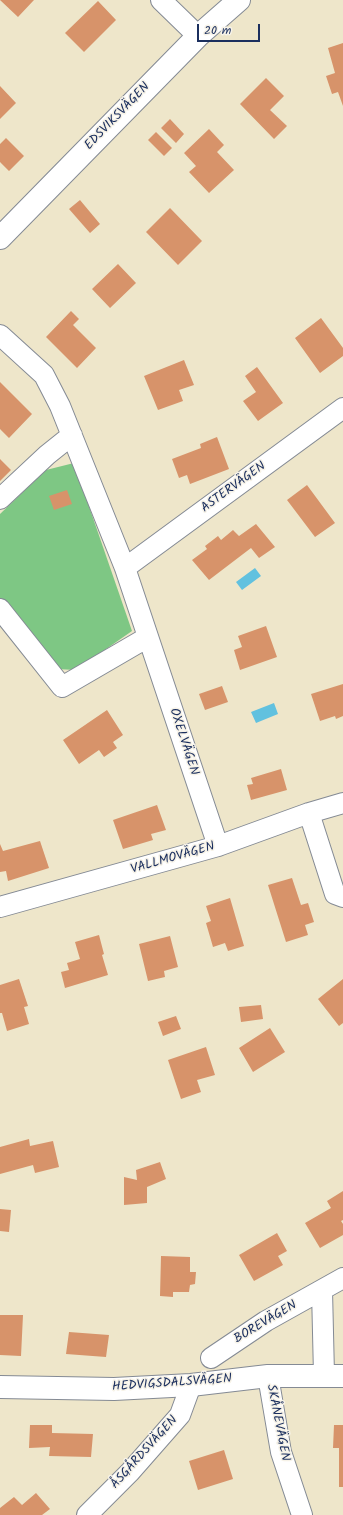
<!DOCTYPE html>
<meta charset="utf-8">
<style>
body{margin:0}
#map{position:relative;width:343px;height:1515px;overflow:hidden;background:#eee6ca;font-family:Kalam,sans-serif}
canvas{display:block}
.scale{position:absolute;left:197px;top:24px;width:63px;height:18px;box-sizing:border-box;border:2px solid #1b2f5e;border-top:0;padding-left:5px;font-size:12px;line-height:14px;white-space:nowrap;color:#1b2f5e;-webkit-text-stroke:3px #f7f3e8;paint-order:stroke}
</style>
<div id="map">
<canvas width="343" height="1515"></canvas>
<div class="scale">20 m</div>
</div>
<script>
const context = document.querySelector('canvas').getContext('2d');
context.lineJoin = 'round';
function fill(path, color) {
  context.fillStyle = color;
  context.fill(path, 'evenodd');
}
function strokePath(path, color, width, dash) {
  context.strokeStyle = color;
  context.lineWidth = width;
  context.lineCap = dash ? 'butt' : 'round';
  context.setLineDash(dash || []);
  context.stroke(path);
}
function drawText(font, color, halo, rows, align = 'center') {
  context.font = font + ' Kalam,sans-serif';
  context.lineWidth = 3;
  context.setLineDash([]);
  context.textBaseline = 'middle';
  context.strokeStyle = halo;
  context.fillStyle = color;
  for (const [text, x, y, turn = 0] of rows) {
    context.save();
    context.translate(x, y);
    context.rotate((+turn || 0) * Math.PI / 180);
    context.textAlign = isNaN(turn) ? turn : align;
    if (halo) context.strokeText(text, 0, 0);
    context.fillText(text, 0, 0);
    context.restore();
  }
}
const green = new Path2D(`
 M74,463L132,631L76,670L56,669L43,656L0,598V514L46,470Z`);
const water = new Path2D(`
 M255,568L261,576L242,590L236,582Z
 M274,703L278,714L256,723L251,712Z`);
const building = new Path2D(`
 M0,0H34L18,17Z
 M98,1L116,20L84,52L65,33Z
 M343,43V106L338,92L332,94L326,76L335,73L328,48Z
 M266,78L284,96L270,110L287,126L274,139L240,104Z
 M0,86L16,103L0,119Z
 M170,119L184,134L176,143L161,128Z
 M209,129L224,145L217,152L234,170L209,193L189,172L196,166L184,153Z
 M156,132L172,148L164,156L148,140Z
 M6,138L24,156L9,171L0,162V144Z
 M80,200L100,224L90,233L69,209Z
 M170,208L202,241L178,265L146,232Z
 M118,264L136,283L110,308L92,289Z
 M71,311L79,319L73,325L96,348L77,368L46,337Z
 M321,318L343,348V356L320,373L295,338Z
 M184,360L194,385L179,390L183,401L158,410L144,376Z
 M257,367L283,403L258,421L243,401L256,392L245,376Z
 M0,382L32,414L9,438L0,429Z
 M217,437L229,469L190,484L187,475L179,478L172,459L201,448L200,444Z
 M0,459L11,470L0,481Z
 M307,485L335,523L315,537L287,500Z
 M67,490L72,504L54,510L49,496Z
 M256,524L275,547L259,558L251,548L209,580L192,560L207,549L205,546L218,536L221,540L233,530L239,536Z
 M266,626L277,657L240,670L234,650L242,647L238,636Z
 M343,684V716L336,719L335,716L320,721L311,694Z
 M222,686L228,702L205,710L199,694Z
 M107,710L123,735L113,742L117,748L104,757L99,750L79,764L63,740Z
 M281,769L287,790L251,800L247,785L253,784L251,778Z
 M157,805L166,830L151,834L153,840L123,849L113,820Z
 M40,841L49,868L8,881L6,871L0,872V844L3,851Z
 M292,878L301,905L308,903L314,922L305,925L308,935L286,942L268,885Z
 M230,898L244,946L228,951L225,943L213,947L206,923L211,921L206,906Z
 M99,935L104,954L102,955L108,975L65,988L61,972L69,970L67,963L80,959L75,942Z
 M170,936L178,967L164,971L165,977L148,981L139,944Z
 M19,979L28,1006L24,1007L29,1024L7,1031L2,1013H0V985Z
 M343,979V1023L339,1026L318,999Z
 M261,1005L263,1019L241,1022L239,1007Z
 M176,1016L181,1029L163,1036L158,1022Z
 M270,1028L285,1052L253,1072L239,1048Z
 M206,1047L215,1075L197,1080L201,1092L181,1099L168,1060Z
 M29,1139L30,1146L53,1141L59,1167L35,1173L33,1165L0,1174V1147Z
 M160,1162L166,1179L147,1187V1203L124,1205V1177L137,1180L136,1170Z
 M343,1191V1220L341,1221L343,1224V1235L320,1248L305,1223L331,1208L327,1201Z
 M0,1209L11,1210L9,1232L0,1231Z
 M277,1233L287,1251L278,1256L283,1265L254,1281L239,1255Z
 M161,1256L190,1257V1272H196L195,1284L190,1285L189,1292H173V1297L160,1296Z
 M0,1315H23L21,1356L0,1355Z
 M69,1332L109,1335L106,1357L66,1354Z
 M30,1425H52V1433L93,1434L91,1457L49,1456L50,1447L29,1448Z
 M334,1425H343V1487H339V1448H333Z
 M224,1450L233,1479L198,1490L189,1461Z
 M36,1493L50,1509L42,1515H0V1508L14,1497L22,1505Z`);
const minor = new Path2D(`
 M161,0L198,36
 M0,335L44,375L60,406L125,568L218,846
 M0,499L47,455L72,435
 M125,568L343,408
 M0,609L62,687L148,637
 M309,813L335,894L343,897
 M0,907L218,846L309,813L343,803
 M322,1290L324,1375
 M211,1358L266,1321L343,1278
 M268,1376L281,1452L302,1515
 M87,1515L130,1472L180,1415L191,1385`);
const tertiary = new Path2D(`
 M0,238L198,36L239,0
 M0,1387L114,1389L191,1385L268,1376H343`);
const streetNames = [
 ["EDSVIKSVÄGEN",118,117,-46],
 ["ASTERVÄGEN",234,488,-36],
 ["OXELVÄGEN",183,742,72],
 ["VALLMOVÄGEN",173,859,-16],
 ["BOREVÄGEN",266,1323,-31],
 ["HEDVIGSDALSVÄGEN",172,1384,-4],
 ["SKÅNEVÄGEN",277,1423,79],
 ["ÅSGÅRDSVÄGEN",145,1453,-48]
];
fill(green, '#7ec784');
fill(water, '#61c1df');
fill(building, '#d7936a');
strokePath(minor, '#848a94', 22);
strokePath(tertiary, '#848a94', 24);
strokePath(minor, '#fff', 20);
strokePath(tertiary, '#fff', 22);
drawText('13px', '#1b2f5e', '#f7f3e8', streetNames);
</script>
